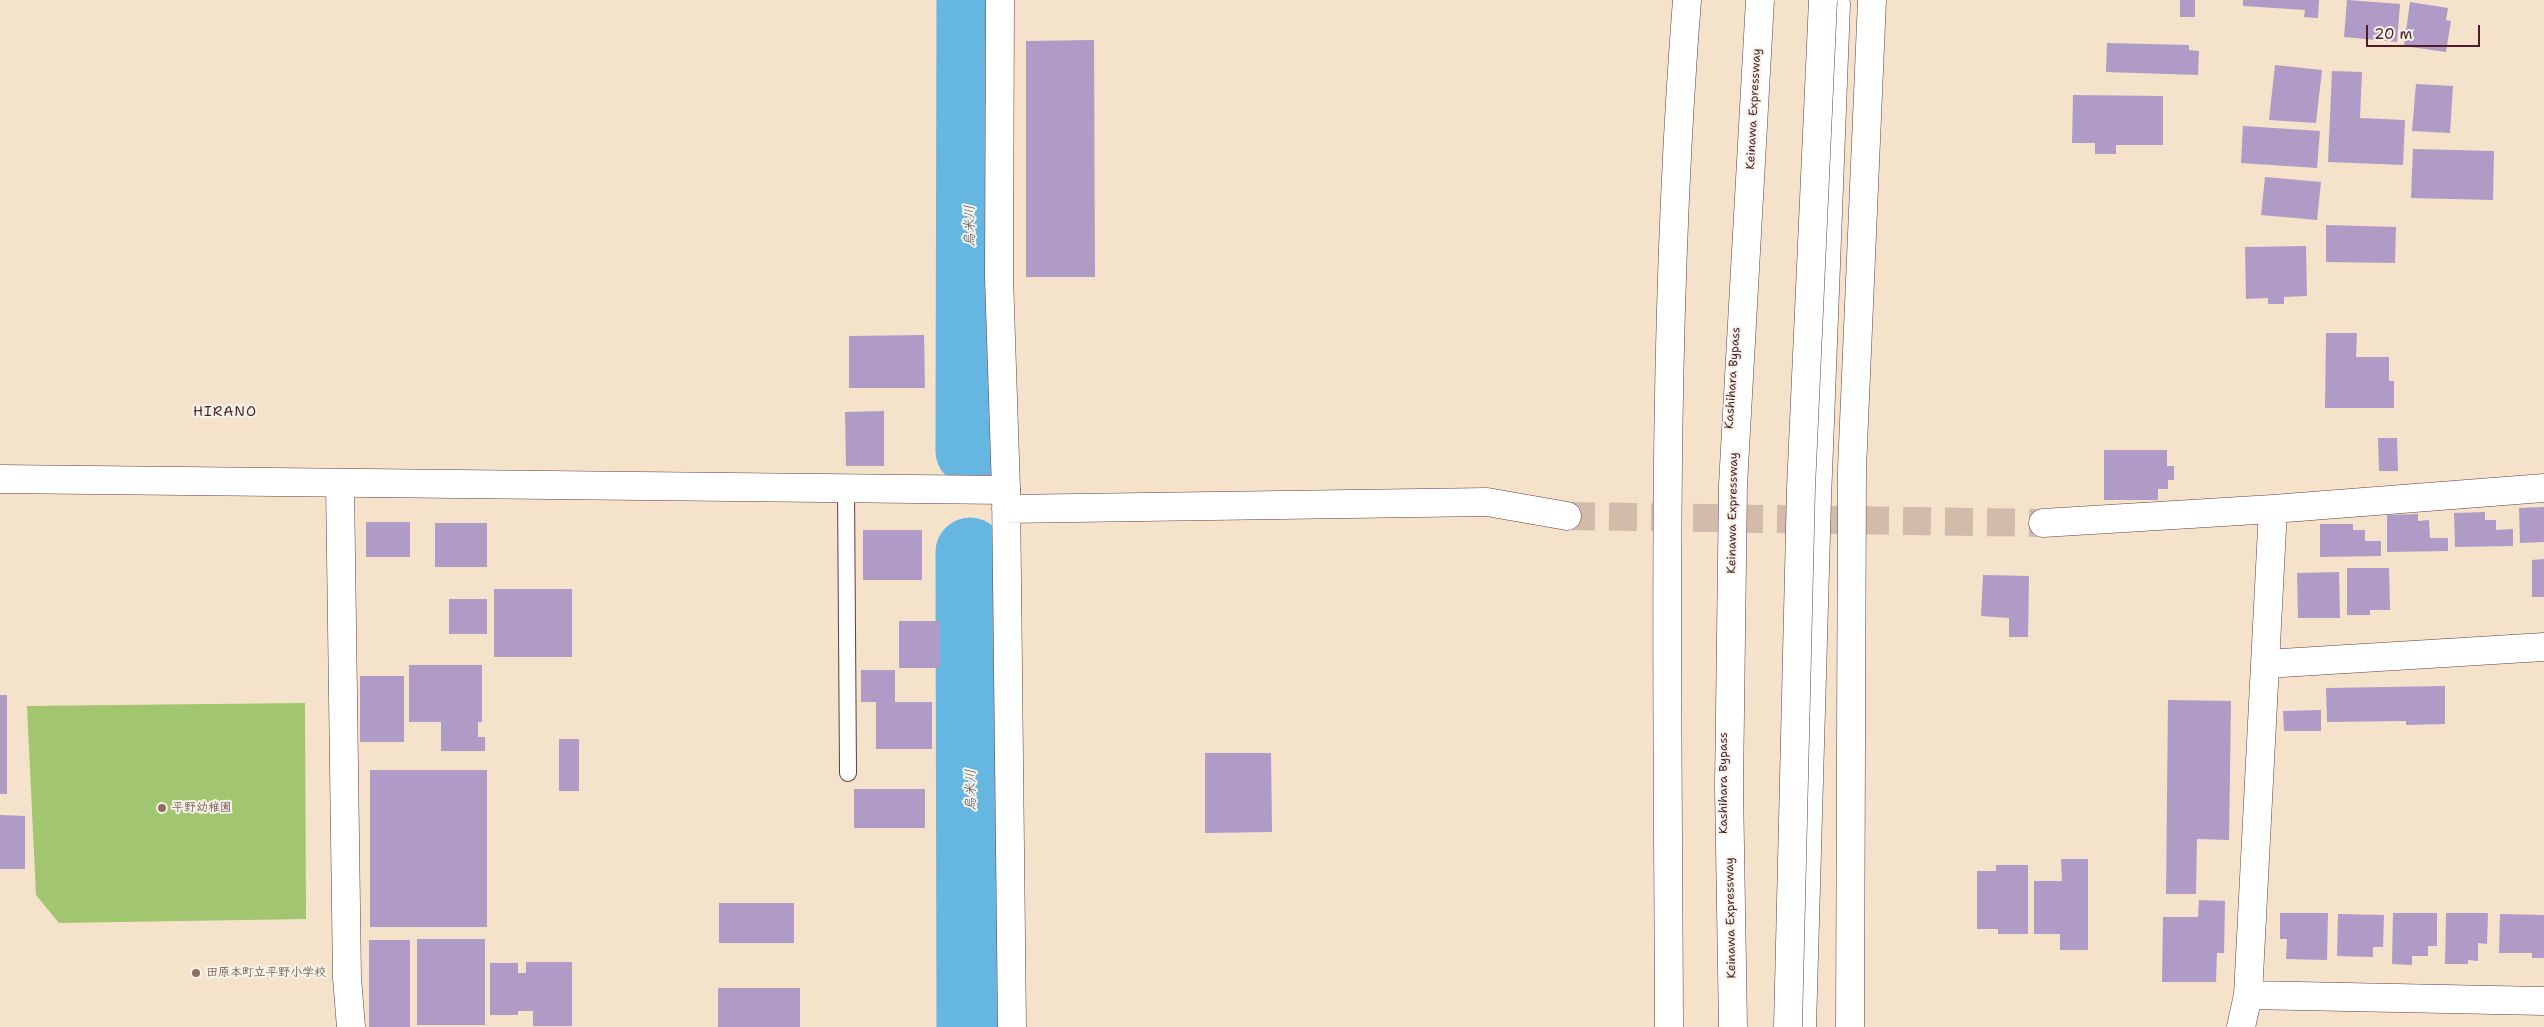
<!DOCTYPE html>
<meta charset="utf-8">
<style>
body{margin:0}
#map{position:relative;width:2544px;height:1027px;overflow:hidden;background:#f4e2cb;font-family:"Shantell Sans",sans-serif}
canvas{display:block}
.scale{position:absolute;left:2366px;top:25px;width:114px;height:22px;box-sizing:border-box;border:2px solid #4a1f2b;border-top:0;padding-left:6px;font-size:15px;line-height:18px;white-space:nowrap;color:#4a1f2b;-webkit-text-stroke:4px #f7f3e8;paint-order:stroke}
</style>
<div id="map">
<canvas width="2544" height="1027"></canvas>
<div class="scale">20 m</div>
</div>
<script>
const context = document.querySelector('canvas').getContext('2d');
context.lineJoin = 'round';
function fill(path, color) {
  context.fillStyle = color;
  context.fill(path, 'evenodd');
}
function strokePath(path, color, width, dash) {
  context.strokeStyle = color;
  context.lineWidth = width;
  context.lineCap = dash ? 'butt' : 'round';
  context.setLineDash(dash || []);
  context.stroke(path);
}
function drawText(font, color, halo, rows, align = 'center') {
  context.font = font + ' "Shantell Sans","Klee One",sans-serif';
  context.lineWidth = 4;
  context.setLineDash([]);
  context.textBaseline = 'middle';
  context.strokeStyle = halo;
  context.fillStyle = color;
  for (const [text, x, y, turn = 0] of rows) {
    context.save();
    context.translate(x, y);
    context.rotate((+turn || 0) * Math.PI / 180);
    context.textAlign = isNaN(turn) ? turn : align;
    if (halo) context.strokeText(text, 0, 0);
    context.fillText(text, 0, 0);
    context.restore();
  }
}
const green = new Path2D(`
 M305,703L306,919L59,923L36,895L27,706Z`);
const river = new Path2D(`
 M970,451L971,0
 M970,552L971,1027`);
const building = new Path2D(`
 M2180,0H2195V17H2180Z
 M2243,0H2319L2318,18L2304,17L2305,10L2243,6Z
 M2347,0L2400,4L2397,42L2344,37Z
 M2410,2L2448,8L2446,20L2451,21L2446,52L2404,46Z
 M1094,40L1095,277H1026V41Z
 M2107,43L2189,45V50L2199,51L2198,75L2106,72Z
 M2275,65L2322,70L2316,123L2269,120Z
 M2332,71L2362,72L2360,118L2405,120L2403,165L2328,162Z
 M2416,84L2453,86L2450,133L2412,131Z
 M2073,95L2163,96V145H2116V154H2095V143H2072Z
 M2243,126L2320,131L2317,168L2241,163Z
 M2413,149L2494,151L2493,200L2411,198Z
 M2265,177L2321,182L2317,220L2261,215Z
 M2326,225L2396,227L2395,263L2326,262Z
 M2306,246L2307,296L2284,297V304H2268V298L2246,299L2245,247Z
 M2326,333H2357L2356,357H2389V381H2394V408H2325Z
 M924,335L925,388H849V336Z
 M884,411V466H846L845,412Z
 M2378,438H2397L2398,471H2379Z
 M2104,450H2167V466H2174V480H2168V489H2158V500H2104Z
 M2544,507V542L2520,543L2519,508Z
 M2485,512V520H2496V530L2513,529V546L2455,547L2454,513Z
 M2418,514V521L2429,520L2430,538H2448V551L2387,552V515Z
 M366,522H410V557H366Z
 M435,523H487V567H435Z
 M2320,524H2353V530H2365V541H2381V556L2320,557Z
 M863,530H922V580H863Z
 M2544,559V597H2532V560Z
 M2347,568H2389L2390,610H2370V615H2347Z
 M2339,572L2340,618H2298L2297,573Z
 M1983,575L2029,576L2028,637H2009V618L1981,616Z
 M494,589H572V657H494Z
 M449,599H487V634H449Z
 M899,621H940V668H899Z
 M409,665H482V722H478V737H485V751H441V722H409Z
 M861,670H895V702H932V749H876V702H861Z
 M360,676H404V742H360Z
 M2445,686V724L2406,725V721L2327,722L2326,688Z
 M0,695H7V794H0Z
 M2168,700L2231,701L2229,840L2197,839L2196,894H2166Z
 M2321,710V731H2284L2283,711Z
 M559,739H579V791H559Z
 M1205,753H1271L1272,832L1205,833Z
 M370,770H487V927H370Z
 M854,789H925V828H854Z
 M0,815L25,816V869H0Z
 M2061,859H2088V950H2060V934H2034V881H2062Z
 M1996,865H2028V934H1998V929H1977V871H1996Z
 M2199,900L2225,901L2224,953H2217L2216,982H2162L2163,917H2198Z
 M719,903H794V943H719Z
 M2280,913H2328L2327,960L2286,959L2287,939H2280Z
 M2393,913H2437V946H2428V956H2412V965L2392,964Z
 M2446,913H2488L2487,944L2478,943V961L2468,960V964H2445Z
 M2338,914L2384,915L2383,947H2373V957L2337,956Z
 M2500,914L2544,915V958H2532V953H2499Z
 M417,939H485V1025H417Z
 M369,940H410V1027H369Z
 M526,962H572V1026H533V1011H518V1015H490V963H518V973H526Z
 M718,988H800V1027H718Z`);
const streetTunnel = new Path2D(`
 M1567,516L2043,523`);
const lane = new Path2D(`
 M846,489L848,773`);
const street = new Path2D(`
 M1000,0L999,277L1006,490L1012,1027
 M340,484L347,978L351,1027
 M1006,509L1487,502L1567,516
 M2043,523L2273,509L2544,488
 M2265,664L2544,647
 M2248,995L2544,1001
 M1669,1027C1668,685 1660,341 1687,0
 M1850,1027L1852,469L1872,0
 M2241,1027L2248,995L2273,509`);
const secondary = new Path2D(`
 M0,479L1006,490`);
const highway = new Path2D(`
 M1802,1027L1817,499L1836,4`);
const highwayBridge = new Path2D(`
 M1733,1027L1729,787L1733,485L1760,0
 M1788,1027L1801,488L1823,0`);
const markers = [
 [162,808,5,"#8d6e63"],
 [196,973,5,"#8d6e63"]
];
const streetNames = [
 ["Keinawa Expressway",1754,109,-87],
 ["Kashihara Bypass",1733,378,-86],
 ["Keinawa Expressway",1733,513,-89],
 ["Kashihara Bypass",1724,783,-90],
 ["Keinawa Expressway",1731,918,-91]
];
const educationNames = [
 ["平野幼稚園",172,808],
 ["田原本町立平野小学校",206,973]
];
const waterNames = [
 ["烏米川",970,226,-90],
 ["烏米川",971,790,-90]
];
const neighbourhoodNames = [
 ["HIRANO",225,412]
];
fill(green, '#a2c66f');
strokePath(river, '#65b6e0', 69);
fill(building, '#b09ac6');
strokePath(streetTunnel, '#d2bbab', 28, [28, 14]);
strokePath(lane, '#643c43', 18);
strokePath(street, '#643c43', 29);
strokePath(secondary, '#643c43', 29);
strokePath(highway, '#643c43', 29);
strokePath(lane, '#fff', 16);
strokePath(street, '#fff', 28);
strokePath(secondary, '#fff', 28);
strokePath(highway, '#fff', 28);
strokePath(highwayBridge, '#643c43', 29, []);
strokePath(highwayBridge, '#fff', 28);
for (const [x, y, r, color] of markers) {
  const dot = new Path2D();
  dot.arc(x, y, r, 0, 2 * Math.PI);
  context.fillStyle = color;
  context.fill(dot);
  strokePath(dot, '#f7f3e8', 2);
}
drawText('12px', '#4a1f2b', '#f7f3e8', streetNames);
drawText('bold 12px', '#785e54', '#f7f3e8', educationNames, 'left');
drawText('italic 14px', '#53546a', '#f7f3e8', waterNames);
context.letterSpacing = '1px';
drawText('14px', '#4a1f2b', '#f7f3e8', neighbourhoodNames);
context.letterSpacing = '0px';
</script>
